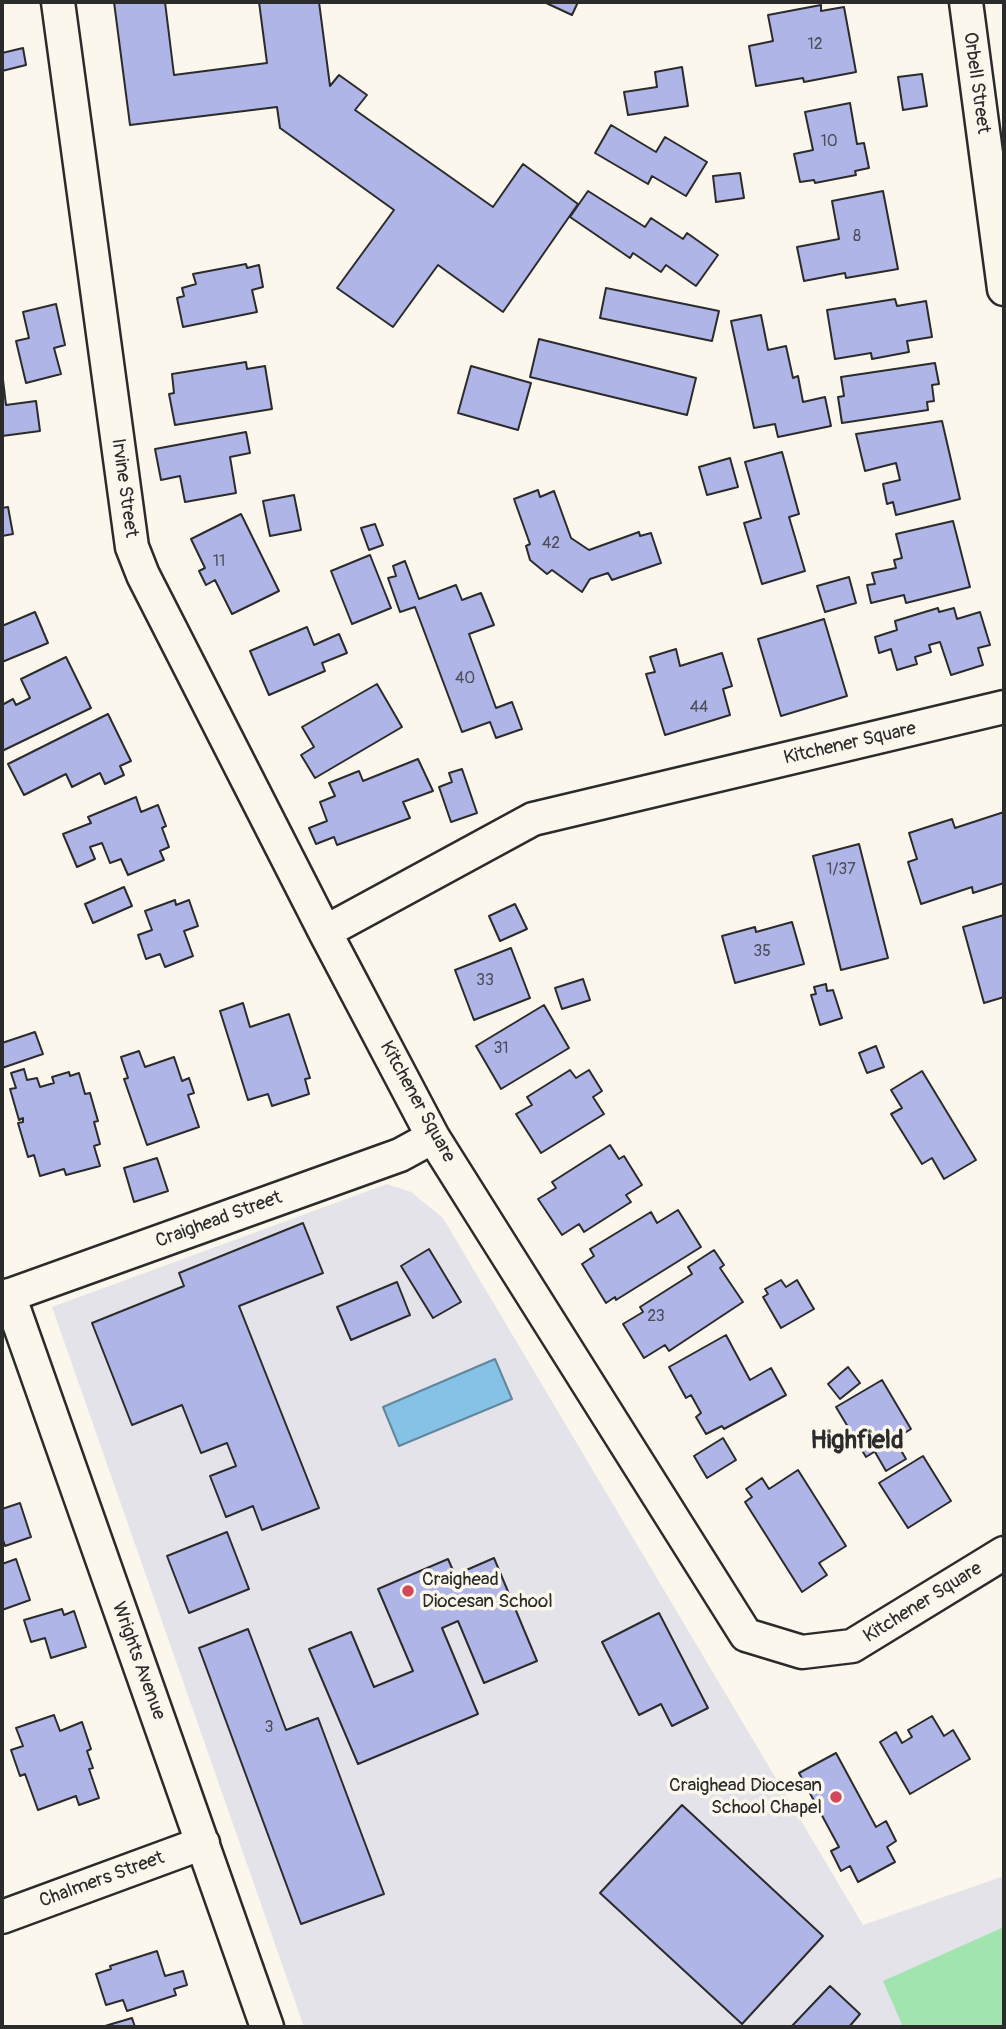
<!DOCTYPE html>
<style>
body{margin:0}
#map{position:relative;width:1006px;height:2029px;overflow:hidden;background:#fbf7ec;font-family:Pangolin,sans-serif}
canvas{display:block}
.frame{position:absolute;inset:0;border:4px solid #2b2b2b;pointer-events:none}
</style>
<div id="map">
<canvas width="1006" height="2029"></canvas>
<div class="frame"></div>
</div>
<script>
const context = document.querySelector('canvas').getContext('2d');
context.lineJoin = 'round';
function fill(path, color) {
  context.fillStyle = color;
  context.fill(path, 'evenodd');
}
function strokePath(path, color, width, dash) {
  context.strokeStyle = color;
  context.lineWidth = width;
  context.lineCap = dash ? 'butt' : 'round';
  context.setLineDash(dash || []);
  context.stroke(path);
}
function drawText(font, color, halo, rows, align = 'center') {
  context.font = font + ' Pangolin,sans-serif';
  context.lineWidth = 7;
  context.setLineDash([]);
  context.textBaseline = 'middle';
  context.strokeStyle = halo;
  context.fillStyle = color;
  for (const [text, x, y, turn = 0] of rows) {
    context.save();
    context.translate(x, y);
    context.rotate((+turn || 0) * Math.PI / 180);
    context.textAlign = isNaN(turn) ? turn : align;
    if (halo) context.strokeText(text, 0, 0);
    context.fillText(text, 0, 0);
    context.restore();
  }
}
const built = new Path2D(`
 M387,1184L411,1192L443,1218L863,1925L1004,1876V2027H304L52,1307Z`);
const green = new Path2D(`
 M1004,1927V2027H903L883,1981Z`);
const water = new Path2D(`
 M495,1359L512,1399L399,1446L383,1407Z`);
const building = new Path2D(`
 M114,2H165L174,75L267,63L259,2H319L330,86L339,75L367,95L355,110L493,207L523,164L578,204L503,312L438,265L393,327L337,288L394,210L280,128L277,107L130,125Z
 M544,2H578L572,15Z
 M821,5V11L844,7L856,72L804,82L803,78L756,86L749,46L773,41L768,15Z
 M23,48L26,65L2,71V53Z
 M682,67L688,106L628,115L624,92L657,87L655,72Z
 M922,74L927,106L903,110L898,77Z
 M850,103L857,144L864,143L869,168L855,171L856,175L815,183L814,180L800,182L794,154L813,150L805,112Z
 M611,125L656,152L665,137L707,162L686,196L652,176L648,184L595,153Z
 M740,173L744,198L716,202L713,176Z
 M588,191L645,227L651,218L683,239L687,233L718,255L696,286L666,265L661,272L633,253L630,258L570,217Z
 M883,191L898,269L846,278L845,273L804,281L797,247L839,239L832,201Z
 M246,264L247,268L259,265L263,287L252,290L257,312L183,327L177,298L184,296L182,288L196,284L193,274Z
 M606,288L719,311L712,341L600,318Z
 M895,299L897,306L926,301L932,337L907,341L909,352L872,359L871,353L835,359L827,310Z
 M56,304L65,345L54,348L61,374L26,383L16,341L29,338L23,312Z
 M761,315L768,350L786,346L793,378L798,376L803,402L825,397L831,426L778,437L775,424L754,428L731,321Z
 M539,339L696,378L687,415L530,377Z
 M246,362L247,369L265,366L272,409L175,425L169,394L174,393L172,374Z
 M935,363L939,384L932,385L934,401L927,402L928,410L842,423L838,397L844,396L841,377Z
 M471,366L531,383L518,430L458,413Z
 M2,371L6,405L36,401L40,431L2,436Z
 M942,421L960,499L896,515L893,502L887,504L883,484L900,480L896,463L865,471L856,434Z
 M246,432L250,453L230,457L236,493L185,502L180,476L161,480L155,449Z
 M782,452L799,514L789,517L805,571L762,584L744,523L761,518L745,462Z
 M730,458L738,487L707,495L699,467Z
 M538,490L540,497L554,491L571,538L589,550L639,532L640,536L651,533L661,563L612,580L608,573L590,579L582,592L552,570L547,574L530,560L526,546L530,544L514,499Z
 M294,495L301,530L270,536L263,501Z
 M8,507L13,534L2,536V508Z
 M241,514L279,591L232,614L215,580L206,585L199,571L205,568L191,539Z
 M953,521L970,587L906,603L904,595L871,603L867,585L875,584L872,573L896,568L894,560L902,558L896,534Z
 M375,524L383,545L369,550L361,528Z
 M370,555L391,608L352,624L331,571Z
 M405,561L419,599L456,585L462,600L481,593L494,625L469,634L496,708L512,702L522,729L496,738L490,722L462,732L415,607L400,612L388,578L396,576L393,566Z
 M849,577L856,603L825,612L817,586Z
 M938,608L939,612L954,608L957,619L980,612L990,645L978,648L983,665L951,675L940,642L929,645L931,652L915,657L917,664L897,670L891,649L879,653L875,637L897,630L895,621Z
 M35,612L48,643L2,662V626Z
 M824,619L847,696L781,716L758,639Z
 M307,627L314,645L339,634L347,653L322,663L325,671L269,695L250,651Z
 M676,649L680,666L722,653L732,686L723,689L730,715L665,735L646,674L655,672L650,657Z
 M66,657L91,708L2,751V705L13,699L16,705L30,698L21,679Z
 M377,684L402,727L315,778L301,755L314,747L302,727Z
 M108,714L131,761L120,766L124,775L105,784L100,773L72,787L66,774L24,795L8,764Z
 M418,759L433,791L403,802L410,818L337,845L334,837L316,844L309,828L327,821L320,802L335,796L329,783L359,771L363,781Z
 M462,769L477,813L451,822L439,787L452,782L449,773Z
 M136,797L141,812L158,805L166,826L162,828L169,847L160,851L164,860L128,875L121,859L110,863L102,843L90,847L95,859L77,867L63,834L91,823L88,817Z
 M1004,812V883L973,893L972,887L921,904L908,862L917,859L909,833L952,819L955,828Z
 M859,844L888,958L841,970L813,856Z
 M124,887L132,906L93,923L85,904Z
 M175,900L176,905L189,900L198,926L184,931L193,956L165,967L160,954L146,959L138,935L152,930L145,911Z
 M515,904L527,929L500,941L489,916Z
 M1004,915V997L984,1003L963,927Z
 M792,922L804,964L735,983L722,936L755,927L756,932Z
 M511,948L530,998L474,1020L455,970Z
 M583,979L590,1000L562,1009L555,988Z
 M826,984L827,991L833,990L842,1018L820,1025L811,995L816,994L814,987Z
 M243,1003L250,1027L289,1014L310,1078L305,1079L309,1094L272,1106L268,1094L248,1100L220,1011Z
 M544,1005L569,1048L501,1089L476,1046Z
 M35,1032L43,1054L2,1068V1043Z
 M876,1046L884,1067L867,1073L859,1053Z
 M139,1051L145,1067L174,1057L182,1081L189,1078L194,1093L188,1095L199,1127L147,1145L124,1079L128,1078L121,1057Z
 M24,1069L27,1080L37,1078L40,1087L54,1083L52,1077L69,1072L70,1076L79,1073L85,1094L90,1093L98,1121L94,1122L100,1144L94,1146L100,1166L66,1175L64,1169L40,1176L34,1155L28,1157L18,1123L23,1122V1118L19,1120L10,1089L16,1088L11,1073Z
 M570,1070L576,1078L589,1070L602,1091L593,1097L604,1114L541,1153L516,1114L532,1105L527,1097Z
 M922,1071L976,1160L944,1179L932,1158L922,1164L891,1114L902,1108L891,1090Z
 M610,1145L619,1159L624,1156L642,1185L626,1195L631,1202L584,1232L579,1224L562,1235L538,1199L556,1188L552,1182Z
 M157,1158L168,1191L134,1202L124,1168Z
 M678,1210L701,1247L616,1300L615,1297L606,1303L582,1264L594,1256L590,1249L651,1212L657,1223Z
 M303,1223L323,1273L239,1306L319,1508L262,1530L253,1506L226,1517L210,1476L236,1466L227,1443L201,1453L182,1405L132,1425L92,1323L184,1286L179,1273Z
 M429,1249L461,1302L433,1318L401,1266Z
 M714,1250L724,1265L720,1268L743,1302L669,1351L665,1345L644,1358L623,1324L643,1312L640,1307L692,1274L688,1267Z
 M781,1280L786,1287L797,1280L814,1309L781,1328L763,1297L768,1294L765,1289Z
 M397,1282L410,1315L351,1340L337,1307Z
 M726,1335L750,1380L771,1368L786,1395L724,1429L722,1426L706,1434L696,1417L701,1413L691,1395L686,1398L669,1367Z
 M848,1367L860,1383L840,1399L828,1384Z
 M882,1380L911,1429L866,1457L836,1407Z
 M723,1438L736,1460L707,1478L694,1456Z
 M895,1440L906,1459L886,1471L875,1452Z
 M923,1456L951,1501L908,1528L879,1483Z
 M798,1470L846,1546L819,1563L827,1575L802,1592L745,1502L752,1497L746,1489L762,1478L769,1489Z
 M20,1503L31,1537L5,1546L2,1537V1509Z
 M227,1532L249,1589L189,1613L167,1556Z
 M494,1558L537,1661L484,1683L458,1621L442,1628L478,1714L358,1764L309,1649L351,1632L374,1687L413,1671L378,1589L448,1559L455,1575Z
 M16,1559L30,1600L2,1610V1564Z
 M62,1609L64,1615L74,1611L86,1647L51,1658L45,1638L31,1642L24,1620Z
 M659,1613L708,1708L672,1726L661,1704L639,1715L602,1642Z
 M248,1629L286,1730L318,1718L384,1894L301,1924L199,1648Z
 M54,1715L60,1731L82,1722L91,1749L87,1751L93,1768L89,1769L99,1798L79,1805L76,1796L38,1810L25,1774L20,1776L11,1750L23,1746L16,1728Z
 M932,1716L944,1736L953,1730L970,1759L910,1794L880,1742L896,1732L902,1743L912,1737L908,1730Z
 M836,1753L876,1827L886,1821L896,1841L887,1847L895,1862L858,1882L850,1866L841,1871L831,1851L839,1847L799,1773Z
 M682,1805L823,1936L742,2024L600,1893Z
 M157,1951L165,1976L183,1971L187,1985L174,1989L176,1995L127,2011L123,2000L106,2005L96,1974L111,1969L110,1966Z
 M830,1986L860,2014L849,2027H791Z
 M132,2018L135,2027H105V2026Z`);
const street = new Path2D(`
 M58,2L132,547L143,575L325,932L433,1137L746,1635L802,1652L852,1646L1004,1553
 M966,2L1004,289
 M325,932L533,819L1004,707
 M9,1295L267,2027
 M2,1298L400,1155L433,1137
 M2,1917L203,1843`);
const markers = [
 [408,1591,7,"#d1495b"],
 [836,1797,7,"#d1495b"]
];
const numberNames = [
 ["12",815,45],
 ["10",829,142],
 ["8",857,237],
 ["42",551,544],
 ["11",219,562],
 ["40",465,679],
 ["44",699,708],
 ["1/37",841,870],
 ["35",762,952],
 ["33",485,981],
 ["31",501,1049],
 ["23",656,1317],
 ["3",269,1728]
];
const streetNames = [
 ["Orbell Street",976,83,82],
 ["Irvine Street",124,488,82],
 ["Kitchener Square",850,744,-13],
 ["Kitchener Square",417,1102,61],
 ["Craighead Street",219,1220,-20],
 ["Kitchener Square",923,1603,-32],
 ["Wrights Avenue",138,1661,70],
 ["Chalmers Street",102,1880,-20]
];
const poiNames = [
 ["Craighead",422,1580],
 ["Diocesan School",422,1602],
 ["Craighead Diocesan",822,1786,"right"],
 ["School Chapel",822,1808,"right"]
];
const districtNames = [
 ["Highfield",857,1441]
];
fill(built, '#e4e3ea');
fill(green, '#a1e4af');
fill(water, '#86c2e5');
strokePath(water, '#62869b', 2);
fill(building, '#b0b5e7');
strokePath(building, '#2b2b2b', 2);
strokePath(street, '#2b2b2b', 37);
strokePath(street, '#fbf7ec', 32);
for (const [x, y, r, color] of markers) {
  const dot = new Path2D();
  dot.arc(x, y, r, 0, 2 * Math.PI);
  context.fillStyle = color;
  context.fill(dot);
  strokePath(dot, '#fbf7ec', 2.5);
}
drawText('16px', '#4c4e5a', null, numberNames);
drawText('19px', '#2b2b2b', '#fbf7ec', streetNames);
drawText('19px', '#2b2b2b', '#fbf7ec', poiNames, 'left');
drawText('bold 26px', '#2b2b2b', '#fbf7ec', districtNames);
</script>
